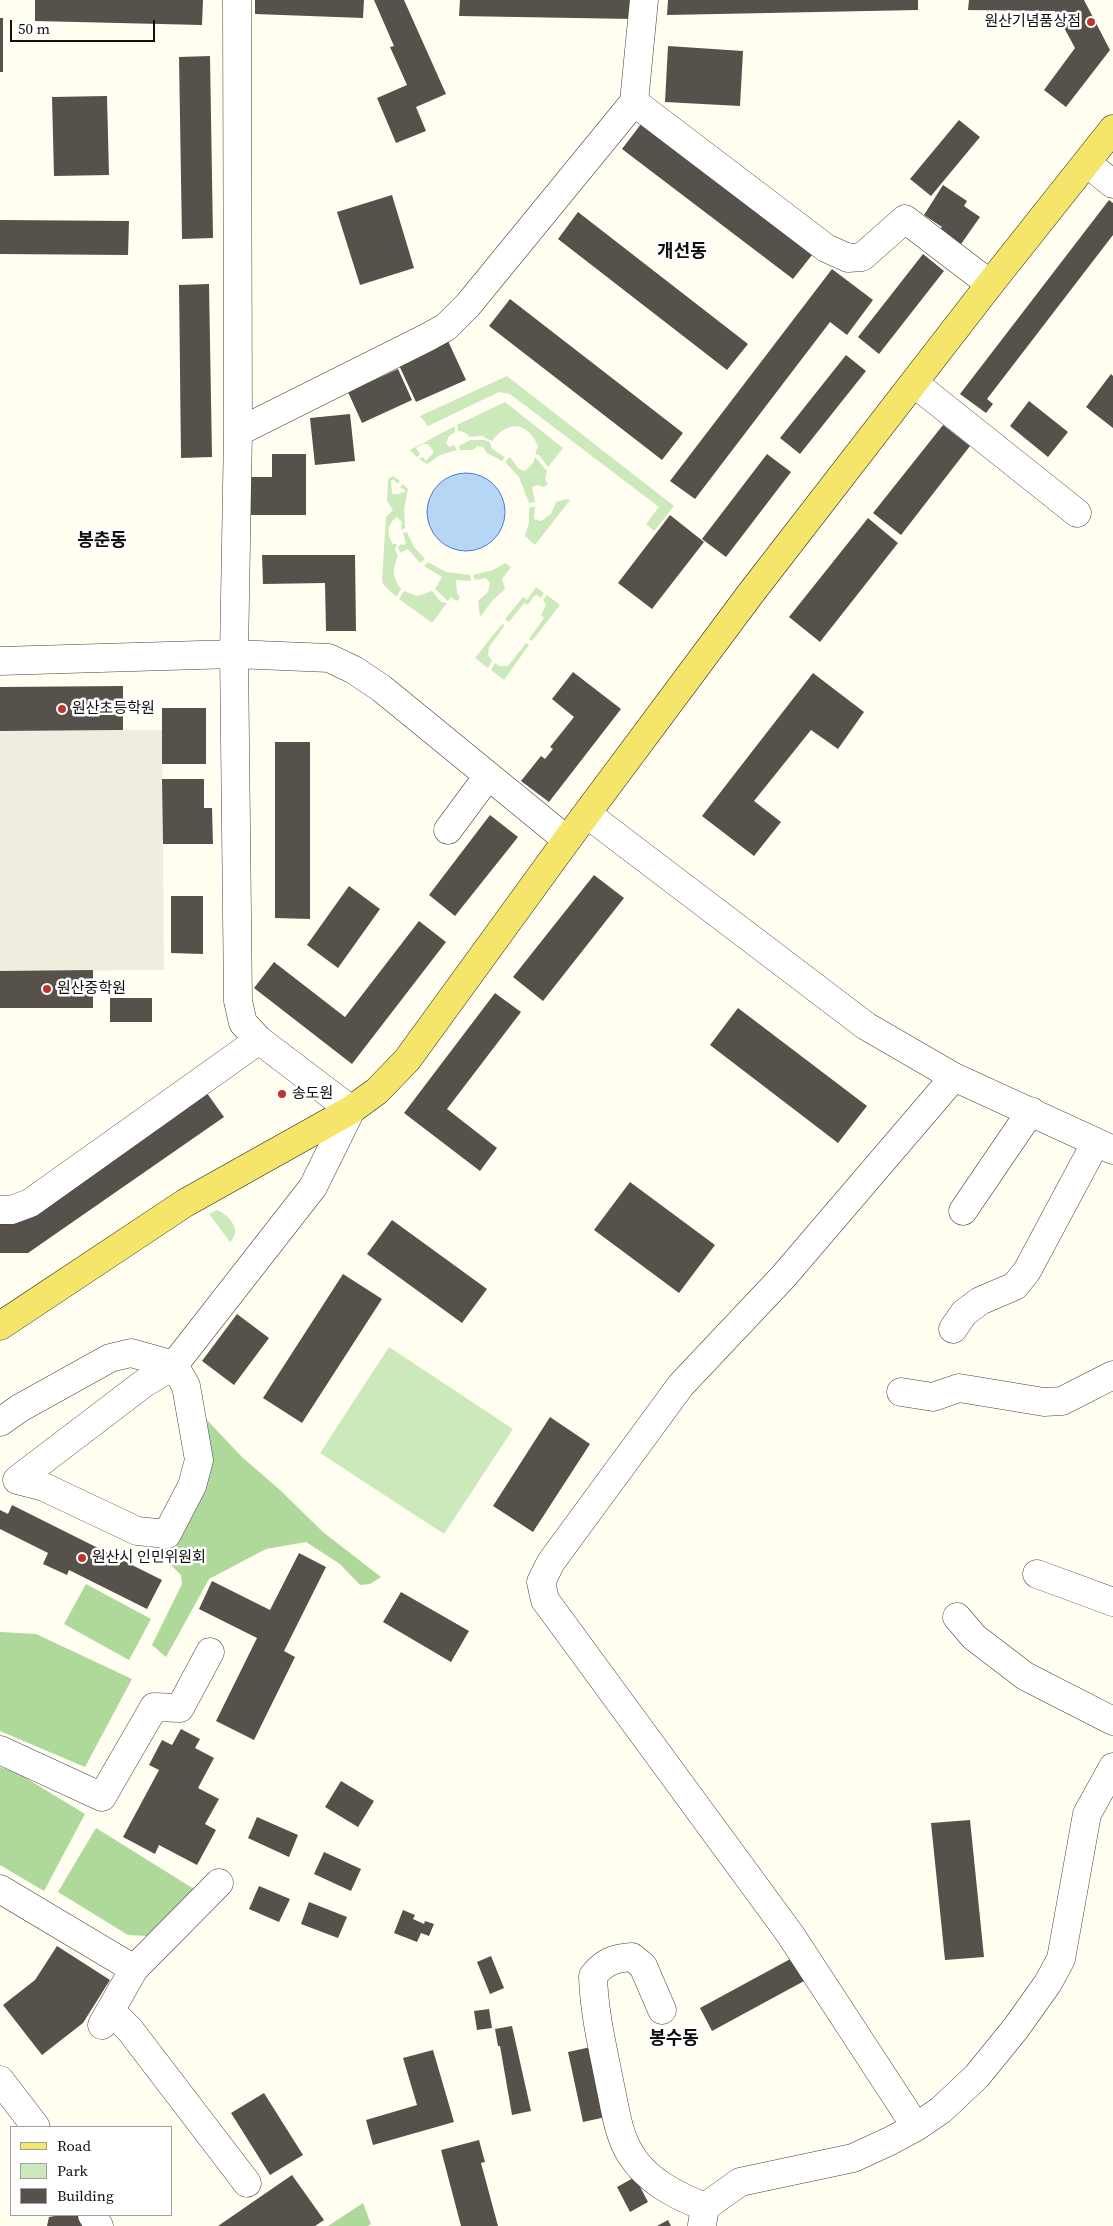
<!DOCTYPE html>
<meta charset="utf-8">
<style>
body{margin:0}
#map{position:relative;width:1113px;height:2226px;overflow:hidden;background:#fffef1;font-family:"Source Serif 4",serif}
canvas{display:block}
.legend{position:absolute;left:10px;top:2126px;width:162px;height:90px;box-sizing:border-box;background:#fff;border:1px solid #9f9f9f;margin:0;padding:6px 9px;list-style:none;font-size:15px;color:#0f0f0f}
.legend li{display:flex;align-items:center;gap:10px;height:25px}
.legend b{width:25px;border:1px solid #9f9f9f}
.scale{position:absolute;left:10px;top:20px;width:145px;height:22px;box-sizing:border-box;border:2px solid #0f0f0f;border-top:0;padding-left:6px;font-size:15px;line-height:18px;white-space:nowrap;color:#0f0f0f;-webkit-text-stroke:4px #fff;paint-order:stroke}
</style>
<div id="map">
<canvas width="1113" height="2226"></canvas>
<ul class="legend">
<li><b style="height:6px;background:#f5e66b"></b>Road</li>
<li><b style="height:14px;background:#cce9bb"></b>Park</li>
<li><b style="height:14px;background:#57514b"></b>Building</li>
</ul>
<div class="scale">50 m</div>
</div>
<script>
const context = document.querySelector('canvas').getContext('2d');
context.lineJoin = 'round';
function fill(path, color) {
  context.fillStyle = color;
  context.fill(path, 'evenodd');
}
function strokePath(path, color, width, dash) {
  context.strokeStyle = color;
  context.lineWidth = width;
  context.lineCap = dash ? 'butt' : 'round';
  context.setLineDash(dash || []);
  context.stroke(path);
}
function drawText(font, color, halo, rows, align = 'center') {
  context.font = font + ' "Source Serif 4","Noto Sans KR",serif';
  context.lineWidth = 5;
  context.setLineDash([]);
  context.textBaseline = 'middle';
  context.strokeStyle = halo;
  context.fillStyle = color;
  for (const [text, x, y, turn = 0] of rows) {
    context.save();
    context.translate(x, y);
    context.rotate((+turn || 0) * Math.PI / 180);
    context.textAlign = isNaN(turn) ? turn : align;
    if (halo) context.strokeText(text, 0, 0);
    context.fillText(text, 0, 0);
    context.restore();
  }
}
const green = new Path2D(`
 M507,376L674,506L654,531L646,524L659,507L510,394L499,392L428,426L420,416Z
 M505,402L563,448L548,467L539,455L535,454L538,446C527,421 508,420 492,441L482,436L470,437L464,432L458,431L457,425Z
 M455,426V432L449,436L446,443L449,447L454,445L457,450L440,455L427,464L419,459L423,457L426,461L434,452L428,444H423L416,448L420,454L417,457L410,450Z
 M470,440H484L490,442L492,449L505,457L502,461L487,453L483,447L477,446L473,450H460L459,446Z
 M510,457L519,469L525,471L533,463L535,457L547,471L545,479L548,484L544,487L538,485L532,487L535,502L529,503L519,477L505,462Z
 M393,476L400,481L398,484L393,479L391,481L392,494H398L406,491L400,487L403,484L408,489L404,509L405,528L401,530L402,522L397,517C387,523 386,535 393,544H397L395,550L398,556C392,570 392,577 401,589L396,597L383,584L382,579L386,517L393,510L387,501L388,479Z
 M567,499L570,500L535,545L525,536L529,523V508L535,506L534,519L541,521L551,514L556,502Z
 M407,532L414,547L425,559L420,563L408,549L400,553L398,547L401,544L404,545L406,543L403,533Z
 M428,562L446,572L470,575L471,581L456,580L457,593L460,597L457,601L451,597L448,601L435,589L442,577L424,566Z
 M505,563L511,567L502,579L505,589L492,601L480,617L478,601L488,592L490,583L486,578L475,580L473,575L493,570Z
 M536,587L544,593L541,598L537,595L534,596L528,605L524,603L509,622L505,619L523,597L527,600Z
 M404,591L417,596L432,591L441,602L447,603L432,623L399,599Z
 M547,595L560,605L532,641L529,639L544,618L541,615L546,605L543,600Z
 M502,624L505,625L489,647L488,655L492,661L488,668L475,658Z
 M526,643L529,645L504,680L491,670L495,663L499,666H508Z
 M217,1210C229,1215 243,1230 230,1242L209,1214Z
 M389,1347L513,1429L444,1534L320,1453Z`);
const forest = new Path2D(`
 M207,1420L242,1457L280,1490L323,1532L381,1577L370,1584L360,1585L340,1564L306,1542L266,1549L209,1579L166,1657L152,1645L182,1584L181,1575L159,1553L175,1539L211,1458Z
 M86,1584L151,1619L129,1660L64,1624Z
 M0,1632L36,1634L132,1679L85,1767L0,1731Z
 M0,1767L16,1772L85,1814L44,1891L0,1865Z
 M96,1828L194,1889L147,1936L128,1935L58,1892Z
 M363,2203L371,2224L368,2226H328Z`);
const plaza = new Path2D(`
 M162,730L164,970L0,971V731Z`);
const water = new Path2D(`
 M427 512a39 39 0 1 1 78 0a39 39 0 1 1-78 0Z`);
const building = new Path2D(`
 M35,0H203L202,25L35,21Z
 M255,0H364L363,18L255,14Z
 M374,0H404L446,94L416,107L426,131L396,143L377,98L407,85L390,47L394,46Z
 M460,0H633V19L459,16Z
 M668,0H918V10L667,15Z
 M969,0H1084L1110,50L1066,107L1044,90L1075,48L1055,11L968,10Z
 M0,18H3V72H0Z
 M668,46L743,51L740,106L665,102Z
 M210,56L213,238L182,239L179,57Z
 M107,96L109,175L54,176L52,97Z
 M959,120L980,137L931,196L910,179Z
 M641,124L812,255L793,279L622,149Z
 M943,185L967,201L964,206L980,217L959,247L938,232L942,227L924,215Z
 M392,195L414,268L360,285L337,212Z
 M1109,200L1113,203V235L987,399L993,404L986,413L960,394Z
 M578,212L748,344L727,370L558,239Z
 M0,220L129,221L128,255L0,254Z
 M923,254L944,271L879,354L858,337Z
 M832,269L873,300L847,335L830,322L695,499L670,481Z
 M209,284L212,457L181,458L179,285Z
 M510,299L683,433L662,460L489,326Z
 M448,341L466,380L416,402L398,363Z
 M846,355L866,371L800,454L780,438Z
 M398,369L412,400L362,423L348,392Z
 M1111,374L1113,376V428L1086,407Z
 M1029,401L1068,432L1048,457L1010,426Z
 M350,414L355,461L315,465L310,418Z
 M943,425L970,446L901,535L873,513Z
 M272,454H306V515H249V477H272Z
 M767,454L791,472L726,557L702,539Z
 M670,515L704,542L652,609L618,583Z
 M868,518L898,543L820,642L789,617Z
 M262,555H355L356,631H326L325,583L263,584Z
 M573,672L621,709L549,802L521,781L541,756L545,759L553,749L550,747L574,717L552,699Z
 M813,673L864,712L838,749L811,730L754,801L781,822L754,856L702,816Z
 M123,686V730L0,731V687Z
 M162,708H206V764H162Z
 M275,742H310V919L275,918Z
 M162,779H204V808H212L213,844H163Z
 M490,815L518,837L455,916L429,895Z
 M594,875L624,898L543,1001L513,977Z
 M349,886L380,909L338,968L307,945Z
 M171,896H203V954L171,953Z
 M419,921L446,942L352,1064L254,988L274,962L345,1017Z
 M93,970V1008H0V971Z
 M495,993L521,1012L447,1109L497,1148L480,1171L404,1113Z
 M110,998H152V1022H110Z
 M738,1008L867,1106L838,1143L710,1045Z
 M204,1089L224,1117L28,1253H0V1217Z
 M630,1182L715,1245L679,1293L594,1230Z
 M392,1220L487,1289L462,1323L367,1254Z
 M343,1274L382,1299L302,1423L263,1398Z
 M237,1314L269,1338L234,1385L202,1361Z
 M550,1417L590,1444L533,1532L493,1506Z
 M12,1505L162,1580L147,1609L69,1570L67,1575L43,1564L48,1553L0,1529V1510L8,1514Z
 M299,1553L326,1567L284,1651L295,1657L254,1740L216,1721L257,1638L199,1609L212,1581L270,1610Z
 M401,1592L469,1631L451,1662L383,1622Z
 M181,1729L200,1739L195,1748L214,1758L198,1788L219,1799L205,1824L216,1830L197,1865L159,1845L155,1854L123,1837L159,1770L149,1765L162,1740L172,1745Z
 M341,1781L374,1801L358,1827L325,1807Z
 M257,1817L298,1835L289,1857L248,1838Z
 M970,1820L984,1957L945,1960L931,1823Z
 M324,1852L361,1869L351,1891L314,1874Z
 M259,1886L290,1899L279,1922L249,1909Z
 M309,1902L347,1917L338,1938L301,1924Z
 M403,1910L415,1915L413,1919L424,1924L425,1921L434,1924L429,1936L421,1933L417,1942L394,1933Z
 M57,1946L110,1980L83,2023L42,2055L3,2005L35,1980Z
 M491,1956L504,1988L490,1994L477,1962Z
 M794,1957L806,1980L712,2031L700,2008Z
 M489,2009L492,2028L477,2030L474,2011Z
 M512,2026L531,2111L512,2115L500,2046H498L495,2029Z
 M591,2047L606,2117L583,2122L568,2052Z
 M433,2050L454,2122L373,2145L366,2120L417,2105L403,2058Z
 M264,2093L303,2155L270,2175L231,2113Z
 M479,2140L485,2162L481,2163L498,2226H461L441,2150Z
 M292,2175L324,2220L315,2226H218Z
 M635,2177L648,2202L630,2212L617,2187Z
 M61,2215H89L93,2226H47L49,2217Z
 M668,2220L671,2226H657Z`);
const minor = new Path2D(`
 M634,102L826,248L848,258L862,257L905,219L990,284
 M1087,163L1113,184
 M914,383L1077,513
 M238,432L426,338L446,327L468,305L634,102L644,0
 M0,661L234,654L329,658L354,670L381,688L567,840
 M587,814L866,1026L954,1077L1113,1150
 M448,830L488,776
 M954,1077L783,1277L681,1385L551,1562L541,1582L545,1600L790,1934L916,2127L941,2110L977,2076L1016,2028L1048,1983L1061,1959L1087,1814L1113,1767
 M0,1210H11L30,1203L259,1040
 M963,1211L1031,1111
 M953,1329L964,1313L980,1301L1015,1286L1027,1271L1096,1142
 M901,1392L933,1397L959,1388L1044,1402L1062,1401L1113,1375
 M0,1422L20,1408L110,1358L131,1353L174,1365L186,1386L199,1460L192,1486L167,1534L137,1531L44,1487L17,1480L143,1384L174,1365L313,1187L351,1110L259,1040L243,1023L238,1001L234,654L238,432L237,0
 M1037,1574L1113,1602
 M957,1617L974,1637L1025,1676L1113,1721
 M0,1750L102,1797L154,1707L180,1708L210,1652
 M0,1889L134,1969
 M662,2010L643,1966L632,1957C614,1958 604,1962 593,1976C594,2013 603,2049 610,2085C615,2108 618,2135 631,2155C647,2181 677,2196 705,2207
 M111,2011L130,2030L247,2183
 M102,2025L134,1969L219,1883
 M0,2080L36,2127
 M92,2215L99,2226
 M702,2225L705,2207L740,2182L853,2158L890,2141L916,2127`);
const major = new Path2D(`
 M0,1326L185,1203L351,1110L377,1091L407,1060L567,840L751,593L990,284L1113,129`);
const markers = [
 [1091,22,5,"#bc372a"],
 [62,709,5,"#bc372a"],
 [47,989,5,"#bc372a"],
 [282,1094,5,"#bc372a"],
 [82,1558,5,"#bc372a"]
];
const poiNames = [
 ["원산기념품상점",1081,22,"right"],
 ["원산초등학원",72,709],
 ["원산중학원",57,989],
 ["송도원",292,1094],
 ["원산시 인민위원회",92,1558]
];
const quarterNames = [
 ["개선동",682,252],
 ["봉춘동",102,541],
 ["봉수동",674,2039]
];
fill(green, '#cce9bb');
fill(forest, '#aed99a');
fill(plaza, '#efeddf');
fill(water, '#b7d5f5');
strokePath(water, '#3f80ca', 1);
fill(building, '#57514b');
strokePath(minor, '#424242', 29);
strokePath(major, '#202020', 29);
strokePath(minor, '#fff', 28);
strokePath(major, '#f5e66b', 28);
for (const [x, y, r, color] of markers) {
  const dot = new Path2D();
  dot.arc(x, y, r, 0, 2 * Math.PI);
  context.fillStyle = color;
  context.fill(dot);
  strokePath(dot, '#fff', 2);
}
drawText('15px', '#0f0f0f', '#fff', poiNames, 'left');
drawText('bold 18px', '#0f0f0f', '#fff', quarterNames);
</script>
